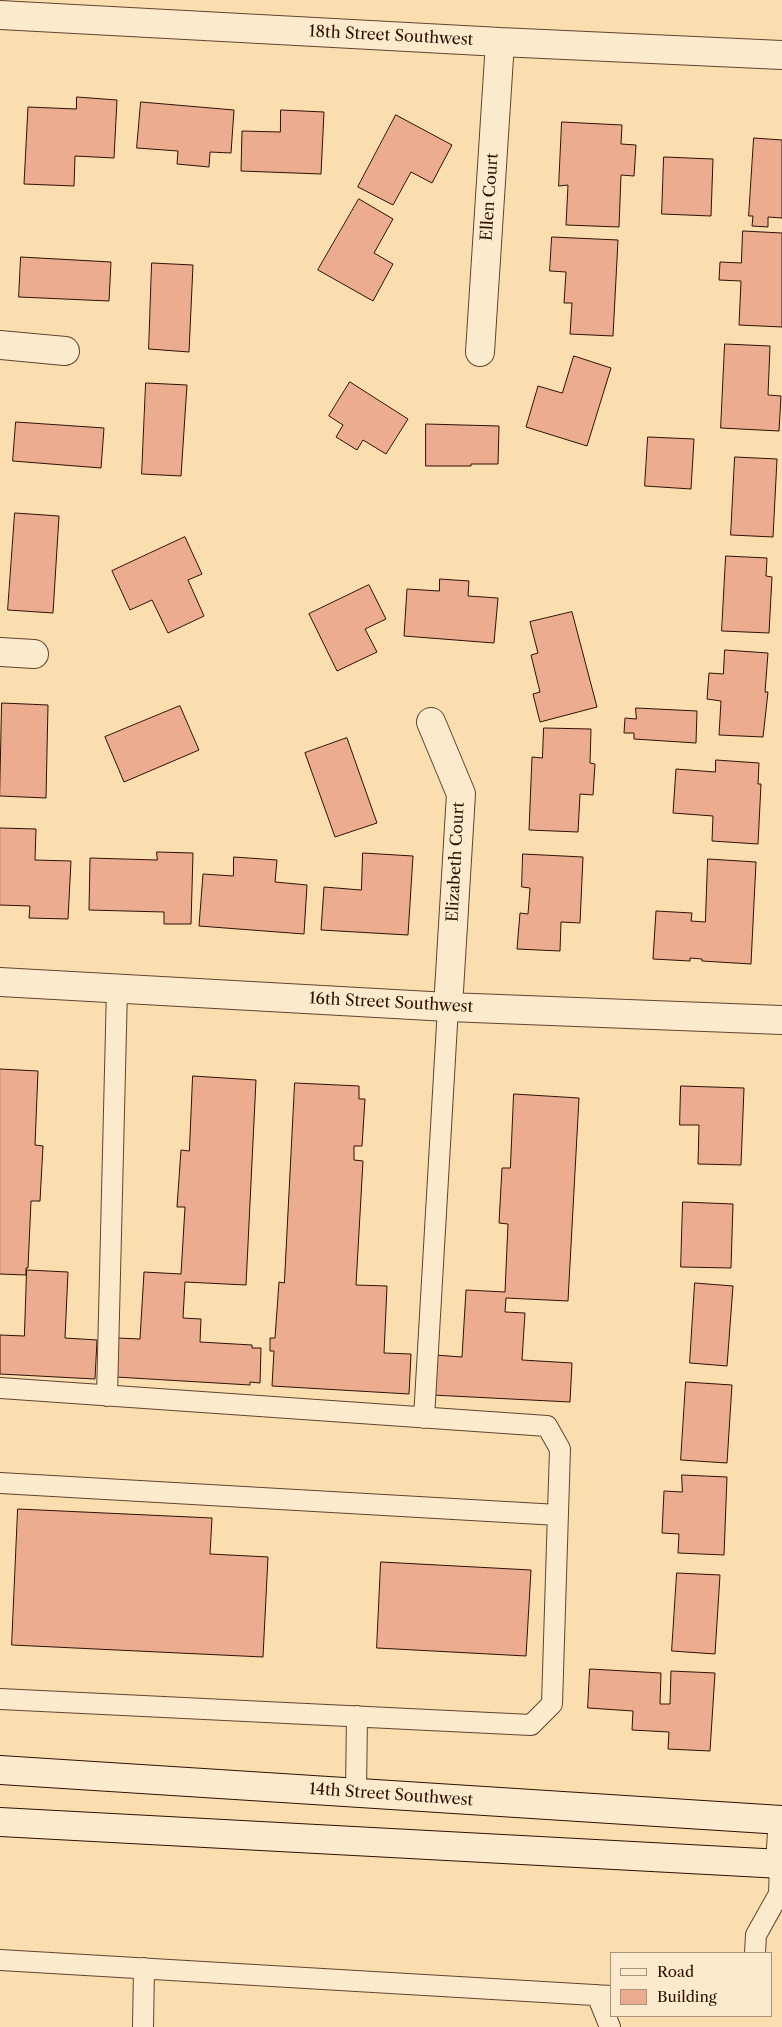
<!DOCTYPE html>
<style>
body{margin:0}
#map{position:relative;width:782px;height:2027px;overflow:hidden;background:#fbdeb0;font-family:"Libre Caslon Text",serif}
canvas{display:block}
.legend{position:absolute;left:610px;top:1952px;width:162px;height:65px;box-sizing:border-box;background:#fceacc;border:1px solid #aa937d;margin:0;padding:6px 9px;list-style:none;font-size:15px;color:#2e1106}
.legend li{display:flex;align-items:center;gap:10px;height:25px}
.legend b{width:25px;border:1px solid #aa937d}
</style>
<div id="map">
<canvas width="782" height="2027"></canvas>
<ul class="legend">
<li><b style="height:6px;background:#fceacc"></b>Road</li>
<li><b style="height:14px;background:#ebac90"></b>Building</li>
</ul>
</div>
<script>
const context = document.querySelector('canvas').getContext('2d');
context.lineJoin = 'round';
function fill(path, color) {
  context.fillStyle = color;
  context.fill(path, 'evenodd');
}
function strokePath(path, color, width, dash) {
  context.strokeStyle = color;
  context.lineWidth = width;
  context.lineCap = dash ? 'butt' : 'round';
  context.setLineDash(dash || []);
  context.stroke(path);
}
function drawText(font, color, halo, rows, align = 'center') {
  context.font = font + ' "Libre Caslon Text",serif';
  context.lineWidth = 4;
  context.setLineDash([]);
  context.textBaseline = 'middle';
  context.strokeStyle = halo;
  context.fillStyle = color;
  for (const [text, x, y, turn = 0] of rows) {
    context.save();
    context.translate(x, y);
    context.rotate((+turn || 0) * Math.PI / 180);
    context.textAlign = isNaN(turn) ? turn : align;
    if (halo) context.strokeText(text, 0, 0);
    context.fillText(text, 0, 0);
    context.restore();
  }
}
const building = new Path2D(`
 M77,97L117,100L114,158L75,156L74,186L24,184L28,107L76,109Z
 M141,102L234,110L231,153L210,152L209,167L177,164L178,151L137,148Z
 M281,110L324,112L321,174L241,171L242,131L280,132Z
 M396,115L452,145L432,183L411,172L393,205L358,187Z
 M562,122L622,125L621,144L636,145L634,176L621,175L619,227L566,225L568,185L559,186Z
 M754,138L782,140V218L768,217V227L752,226L753,216H749Z
 M664,157L713,159L711,216L662,214Z
 M359,199L393,219L374,253L393,264L373,301L318,270Z
 M743,231L782,233V327L739,325L741,281L719,280L720,262L741,263Z
 M552,237L618,240L613,336L570,334L572,303H564L566,272L550,271Z
 M21,257L111,262L109,301L19,297Z
 M152,263L193,265L189,352L149,349Z
 M725,344L770,346L768,395L781,396L779,431L721,428Z
 M574,356L611,368L587,446L526,427L538,386L562,393Z
 M350,382L408,419L386,454L363,440L357,450L336,437L343,425L329,416Z
 M146,383L187,385L181,476L142,474Z
 M16,422L104,428L101,468L13,461Z
 M426,424L499,426L498,464H471V466H426Z
 M648,437L694,439L691,489L645,486Z
 M735,457L777,459L773,537L731,535Z
 M15,513L59,516L53,613L8,610Z
 M185,537L202,574L188,580L204,616L168,633L152,600L130,610L112,571Z
 M726,556L767,558L766,576L772,577L769,633L722,631Z
 M440,579L469,581L468,596L498,598L494,643L404,636L407,589L439,591Z
 M369,585L386,619L365,629L377,652L337,671L309,614Z
 M572,612L597,707L540,722L533,694L540,692L531,655L538,653L530,622Z
 M725,650L768,653L765,692H768L763,737L719,735L721,701L707,699L709,673L723,674Z
 M2,703L48,705L46,798L0,796Z
 M180,706L199,750L124,782L105,737Z
 M636,708L697,711L696,743L634,739V733H624L625,718L636,719Z
 M544,728L591,729L590,763L595,764L593,795L580,794L578,832L529,830L532,757L542,758Z
 M347,738L377,823L335,837L305,753Z
 M716,760L759,763L758,784H761L758,844L712,841L713,816L673,813L676,769L715,772Z
 M0,828L36,829L35,860L71,861L68,919L29,918L30,906L0,905Z
 M157,852L193,853L191,924H164V912L89,910L90,858L157,860Z
 M363,853L413,856L408,935L321,930L324,887L361,890Z
 M523,854L583,857L580,923L561,922L560,951L517,949L520,913L528,914L530,888L522,887Z
 M234,857L277,860L275,882L307,885L304,934L199,926L203,874L233,876Z
 M708,859L756,862L751,964L702,961V959L690,958V961L653,959L656,911L692,913L691,921L705,922Z
 M0,1069L38,1071L35,1145L43,1146L40,1201H31L28,1268H26V1275L0,1274Z
 M193,1076L256,1080L246,1285L185,1282L183,1318L201,1319L200,1342L252,1345V1348H261L260,1383L250,1382V1385L116,1377L118,1338L140,1339L144,1272L181,1274L185,1207H177L181,1150L189,1151Z
 M295,1083L359,1086V1099H365L362,1146H354V1160L363,1161L356,1285L387,1286L384,1353L411,1354L409,1394L272,1386L274,1351H270V1338H275L279,1282L284,1283Z
 M681,1086L744,1088L741,1165L698,1164L699,1125H680Z
 M514,1094L579,1098L568,1301L506,1298L505,1312L525,1313L522,1360L572,1363L570,1402L432,1395L435,1355L462,1357L466,1290L505,1292L508,1224L499,1223L502,1168H510Z
 M683,1202L733,1204L731,1268L681,1267Z
 M27,1270L68,1272L65,1338L97,1340L95,1379L0,1374V1335L24,1336Z
 M695,1283L733,1286L727,1366L690,1363Z
 M686,1382L732,1385L727,1463L681,1460Z
 M682,1475L727,1477L724,1555L678,1553L679,1534L662,1533L664,1491L682,1492Z
 M18,1509L212,1518L210,1554L268,1557L263,1657L12,1645Z
 M381,1562L531,1570L526,1656L377,1648Z
 M677,1573L720,1575L715,1654L672,1651Z
 M590,1669L661,1673L660,1704H670L671,1671L715,1673L710,1751L668,1749L669,1732L632,1730L633,1711L588,1708Z`);
const service = new Path2D(`
 M0,1388L547,1426L560,1449L552,1704L531,1725L0,1699
 M107,1396L117,989
 M424,1418L448,1007
 M0,1483L558,1515
 M356,1792L357,1716
 M755,1953L756,1935L779,1894L780,1864
 M0,1960L611,1996
 M597,1995L610,2027
 M143,2027L144,1968`);
const minor = new Path2D(`
 M0,15L500,42L782,55
 M0,345L65,351
 M480,352L500,42
 M0,652L34,654
 M431,722L461,794L448,1007
 M0,982L448,1007L782,1020
 M780,1864L782,1832`);
const secondary = new Path2D(`
 M0,1770L782,1820
 M0,1822L782,1864`);
const streetNames = [
 ["18th Street Southwest",391,36,3],
 ["Ellen Court",490,197,-86],
 ["Elizabeth Court",456,862,-87],
 ["16th Street Southwest",391,1003,3],
 ["14th Street Southwest",391,1795,4]
];
fill(building, '#ebac90');
strokePath(building, '#2e1106', 1);
strokePath(service, '#614430', 22);
strokePath(minor, '#614430', 30);
strokePath(secondary, '#2e1106', 30);
strokePath(service, '#fceacc', 20);
strokePath(minor, '#fceacc', 28);
strokePath(secondary, '#fceacc', 28);
drawText('16px', '#2e1106', '#fceacc', streetNames);
</script>
